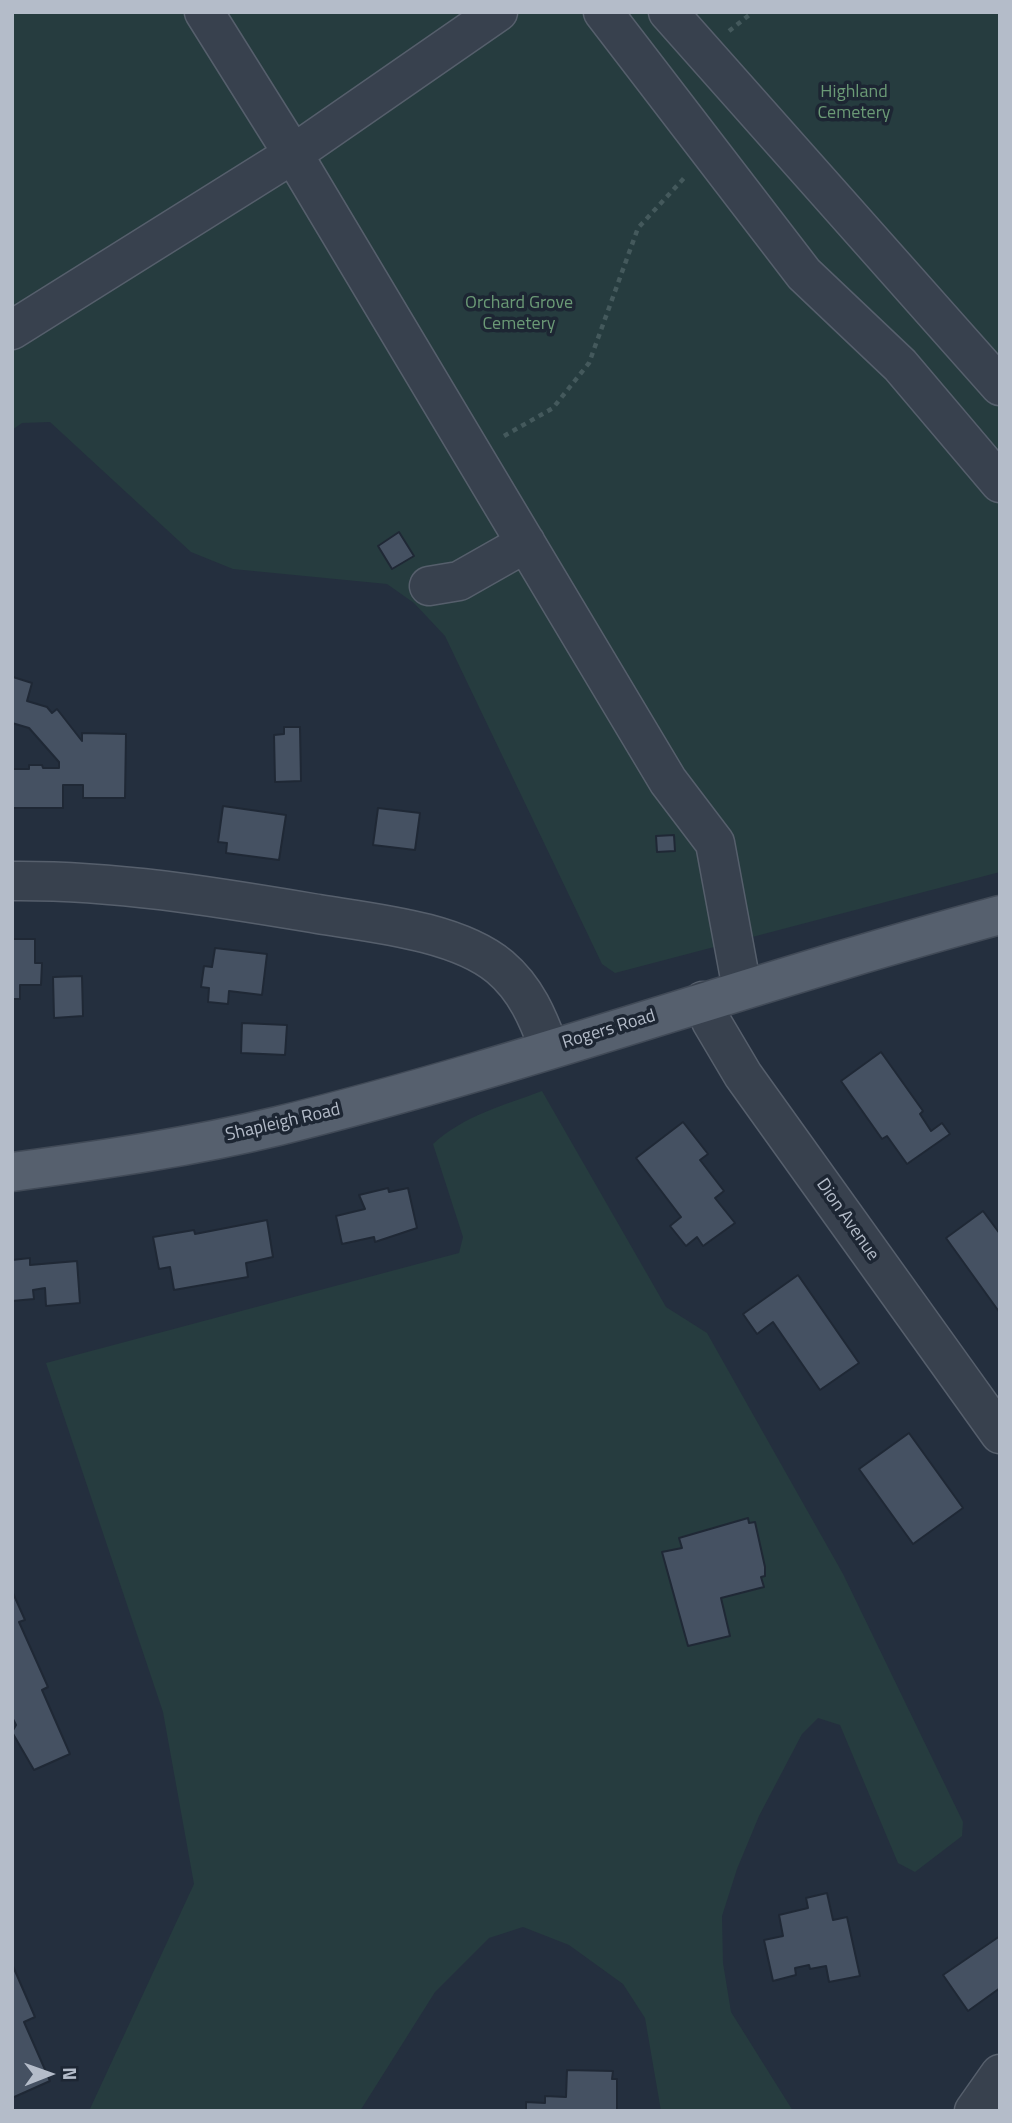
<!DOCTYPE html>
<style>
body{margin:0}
#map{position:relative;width:1012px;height:2123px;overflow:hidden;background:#242f3e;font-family:"Titillium Web",sans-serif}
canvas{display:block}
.frame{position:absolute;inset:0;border:14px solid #b4bcc9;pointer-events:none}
.north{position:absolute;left:14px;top:2039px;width:70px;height:70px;-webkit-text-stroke:5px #1d2633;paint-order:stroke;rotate:89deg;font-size:19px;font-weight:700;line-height:28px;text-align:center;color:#b4bcc9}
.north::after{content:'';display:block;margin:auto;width:24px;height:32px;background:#b4bcc9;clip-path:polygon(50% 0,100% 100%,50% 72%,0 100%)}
</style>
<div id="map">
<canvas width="1012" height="2123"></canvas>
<div class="frame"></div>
<div class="north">N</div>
</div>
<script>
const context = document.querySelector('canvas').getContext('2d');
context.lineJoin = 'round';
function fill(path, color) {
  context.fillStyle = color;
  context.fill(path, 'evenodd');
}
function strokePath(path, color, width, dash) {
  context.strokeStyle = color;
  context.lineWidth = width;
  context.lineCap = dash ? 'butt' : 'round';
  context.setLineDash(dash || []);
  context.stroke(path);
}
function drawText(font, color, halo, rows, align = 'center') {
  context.font = font + ' "Titillium Web",sans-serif';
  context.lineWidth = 7;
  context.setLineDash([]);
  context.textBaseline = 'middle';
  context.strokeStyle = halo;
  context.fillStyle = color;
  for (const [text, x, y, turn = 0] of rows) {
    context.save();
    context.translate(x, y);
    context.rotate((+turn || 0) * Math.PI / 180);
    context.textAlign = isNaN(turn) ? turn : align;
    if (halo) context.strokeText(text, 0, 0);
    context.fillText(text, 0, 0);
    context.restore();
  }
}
const green = new Path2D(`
 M12,12H1000V872L615,973L602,964L445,636L414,603L387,584L233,569L191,552L50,422L22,423L12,430Z
 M542,1091L666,1307L707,1333L843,1574L963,1822L962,1836L915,1872L898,1863L840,1725L818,1718L802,1734L759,1816L737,1869L722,1916L723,1963L731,2012L793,2111H661L645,2018L623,1984L569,1945L523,1927L489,1938L435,1992L360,2111H89L194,1884L163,1712L46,1363L459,1253L463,1237L433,1144C463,1116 505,1105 542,1091Z`);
const building = new Path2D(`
 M399,532L414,556L392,569L378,546Z
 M13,677L32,683L27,701L47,707L52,713L57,709L82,741V733L126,734L125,798H83V785H63V808H12V769H29V765H42L43,768H59V762L29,728L12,723Z
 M284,727H300L301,781L275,782L274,735L284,734Z
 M223,806L286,815L279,860L226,853L227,843L218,842Z
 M378,808L420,813L415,850L373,845Z
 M674,835L675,851L657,852L656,836Z
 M12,939H35V963H42L41,985H20V999H12Z
 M215,948L267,954L262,995L229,991L228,1004L208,1002L209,988L201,987L204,966L212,967Z
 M82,976L83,1016L54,1018L53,977Z
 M242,1023L287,1025L285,1055L241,1053Z
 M881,1052L923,1111L920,1114L931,1131L942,1123L950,1134L907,1164L887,1136L882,1139L841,1081Z
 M683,1122L708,1154L700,1160L724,1191L715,1198L735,1223L703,1246L697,1237L686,1246L670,1226L681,1217L636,1158Z
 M388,1188L389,1192L408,1188L417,1228L375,1242L374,1237L342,1244L336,1216L365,1209L359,1195Z
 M983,1211L1000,1234V1313L946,1238Z
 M267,1220L273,1257L246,1263L248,1277L174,1290L170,1267L159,1269L153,1237L194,1230L195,1234Z
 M30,1258V1265L77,1261L80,1303L46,1306L45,1288L33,1290L34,1299L12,1301V1260Z
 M798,1275L859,1363L820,1390L773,1322L757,1334L743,1314Z
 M909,1433L963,1508L913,1544L859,1469Z
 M748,1518L749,1523L755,1522L765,1567V1576L761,1577L764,1587L721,1598L730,1636L688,1646L662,1552L682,1548L679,1538Z
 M12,1591L25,1620L19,1622L48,1687L42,1690L70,1754L34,1770L12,1732L16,1725L12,1717Z
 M827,1893L833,1920L847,1917L860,1976L829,1982L826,1966L810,1969L809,1965L795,1968L796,1975L773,1981L764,1940L783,1936L779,1915L808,1908L806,1898Z
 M1000,1936V1988L968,2011L943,1975Z
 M12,1964L35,2017L24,2022L50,2081L12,2098Z
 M567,2070L613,2071L612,2079H617V2111H526V2102L545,2103V2096L566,2097Z`);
const path = new Path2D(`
 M729,31L753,12
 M504,436L553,408L589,363L638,228L685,177`);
const minor = new Path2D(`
 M204,12L293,154L668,781L715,843L742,989
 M603,12L804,274L900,365L1000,483
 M668,12L1000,386
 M12,330L293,154L498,12
 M429,586L459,581L526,543
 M12,881C116,880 216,897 318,914C373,923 457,931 500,967C526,989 538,1018 549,1048
 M703,1001L711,1021L743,1075L1000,1434
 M974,2111L1000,2074`);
const major = new Path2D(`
 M12,1172C101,1160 191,1147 278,1126C521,1066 758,980 1000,915`);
const parkNames = [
 ["Highland",854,93],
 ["Cemetery",854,114],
 ["Orchard Grove",519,304],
 ["Cemetery",519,325]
];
const streetNames = [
 ["Rogers Road",609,1030,-17],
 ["Shapleigh Road",283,1123,-13],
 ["Dion Avenue",847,1220,55]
];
fill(green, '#263c3f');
fill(building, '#455162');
strokePath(building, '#1f2835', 2);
strokePath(minor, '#565f6c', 41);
strokePath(major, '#414a57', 41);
strokePath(path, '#44595c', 4.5, [5, 5]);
strokePath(minor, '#38414e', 38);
strokePath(major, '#56606e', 38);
drawText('18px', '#6b9a76', '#1d2633', parkNames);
drawText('18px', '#b4bcc9', '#1d2633', streetNames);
</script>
